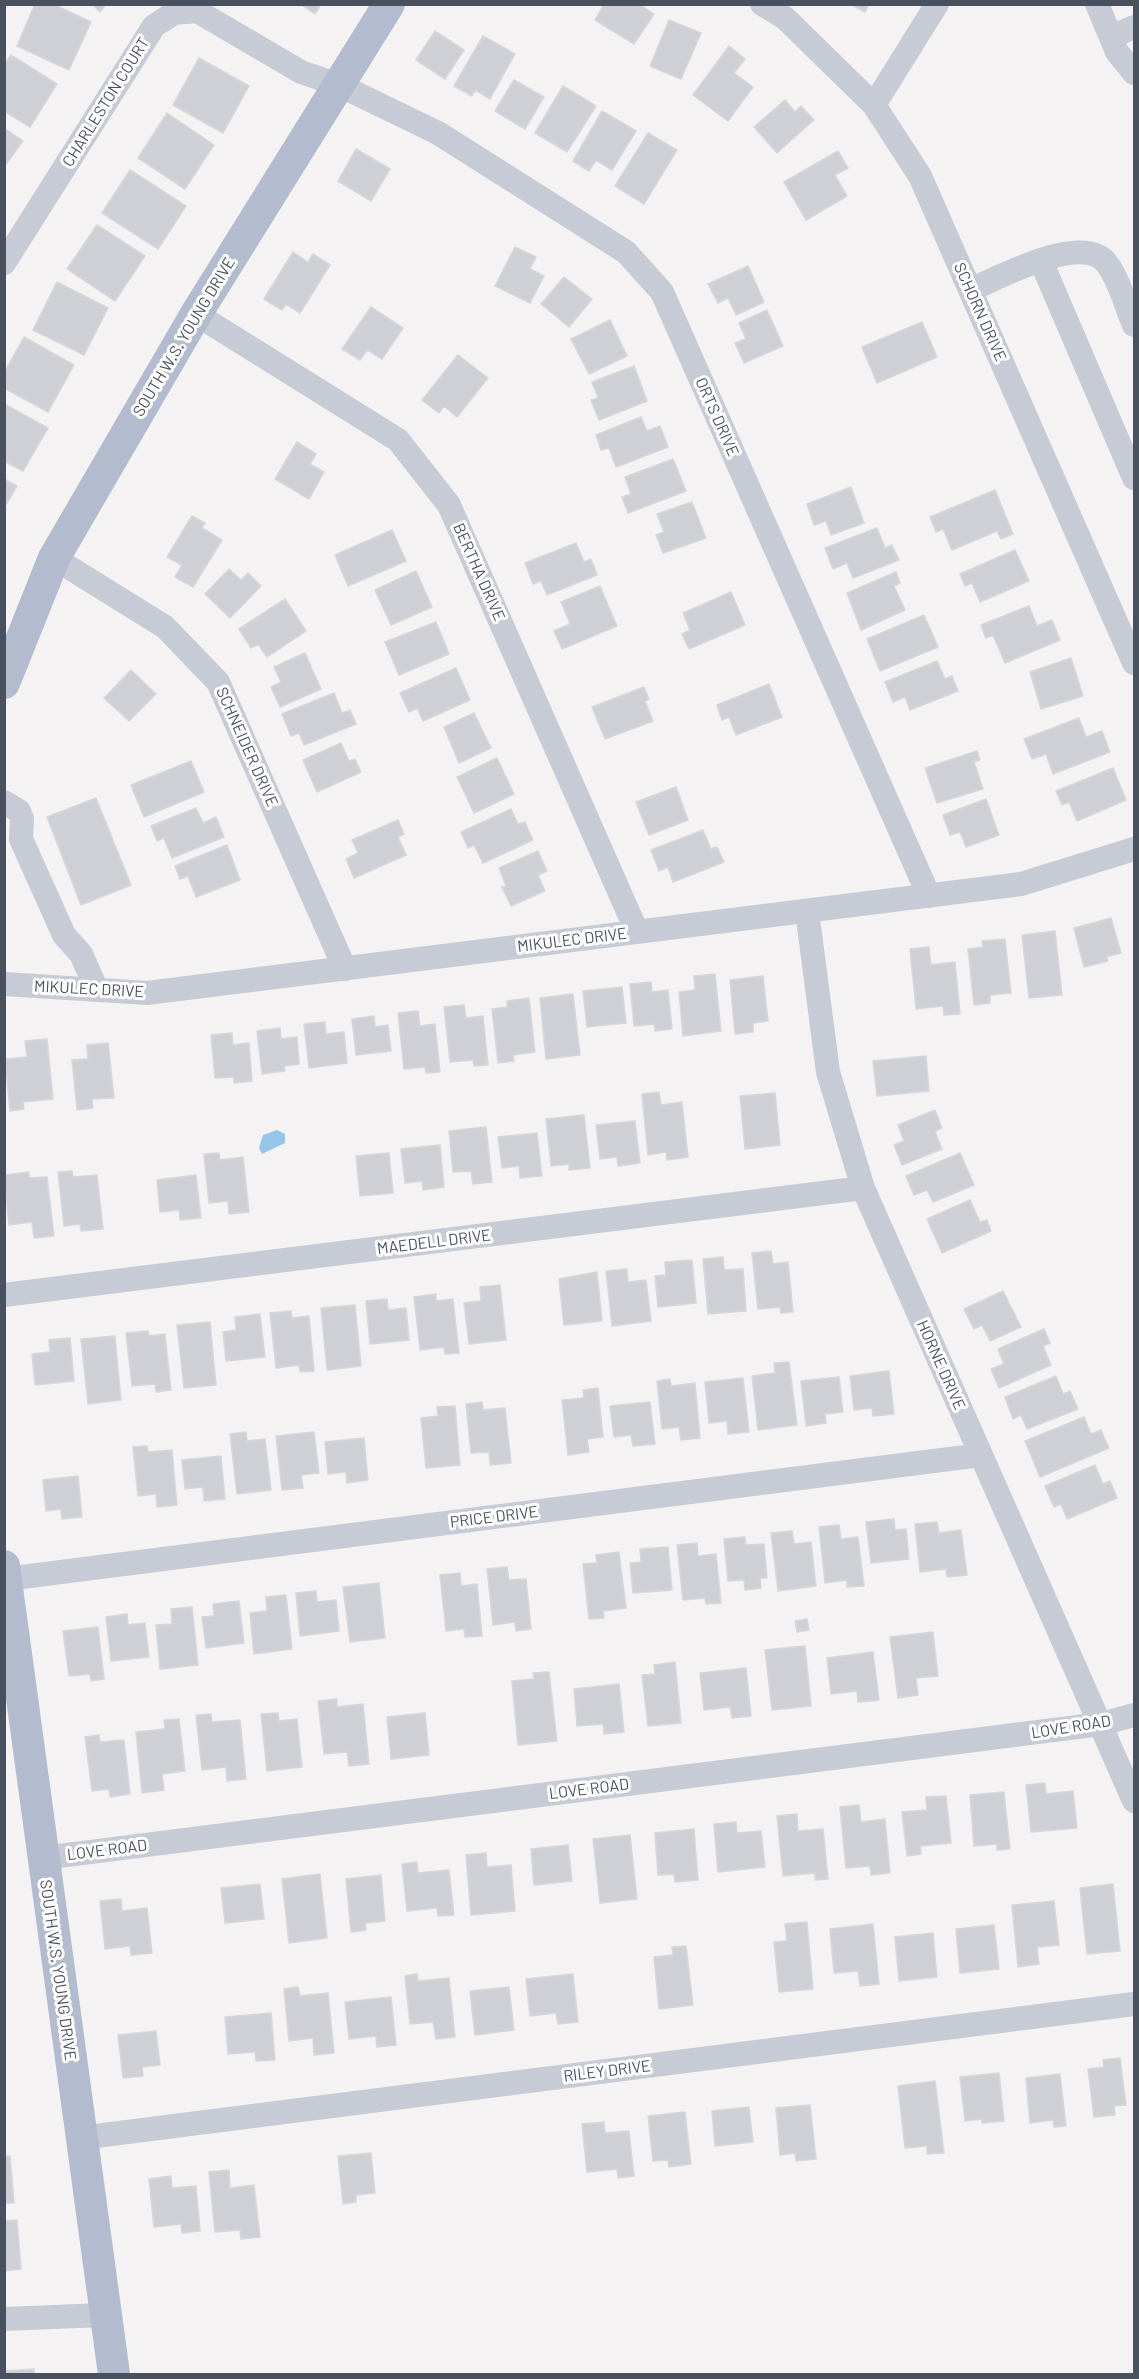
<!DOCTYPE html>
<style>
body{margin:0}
#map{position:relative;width:1139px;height:2379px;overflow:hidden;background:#f4f2f2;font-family:Barlow,sans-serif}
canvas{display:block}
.frame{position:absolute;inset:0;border:6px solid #4a515e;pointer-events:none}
</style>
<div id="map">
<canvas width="1139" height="2379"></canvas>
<div class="frame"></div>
</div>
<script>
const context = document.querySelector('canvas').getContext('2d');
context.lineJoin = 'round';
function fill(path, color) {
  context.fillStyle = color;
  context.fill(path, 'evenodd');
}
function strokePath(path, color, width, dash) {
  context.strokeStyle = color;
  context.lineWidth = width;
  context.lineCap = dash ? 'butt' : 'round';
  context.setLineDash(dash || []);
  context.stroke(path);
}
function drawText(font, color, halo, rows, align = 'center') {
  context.font = font + ' Barlow,sans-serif';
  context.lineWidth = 6;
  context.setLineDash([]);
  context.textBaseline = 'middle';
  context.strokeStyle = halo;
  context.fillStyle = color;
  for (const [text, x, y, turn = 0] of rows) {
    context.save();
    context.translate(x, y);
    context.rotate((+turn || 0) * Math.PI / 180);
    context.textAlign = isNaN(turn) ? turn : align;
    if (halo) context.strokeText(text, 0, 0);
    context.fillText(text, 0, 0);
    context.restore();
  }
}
const water = new Path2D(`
 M277,1130L285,1134V1143L262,1154L259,1148L263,1135Z`);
const building = new Path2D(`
 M35,4H53L91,22L69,70L17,46Z
 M92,4H106L100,12Z
 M300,4H321L315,14Z
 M604,4H639L654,14L634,44L595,20Z
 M850,4H869L865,12Z
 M669,20L701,33L681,79L650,66Z
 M435,31L464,50L445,79L416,60Z
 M483,36L515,54L490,99L475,90L472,96L454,86Z
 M729,46L745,59L734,73L753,87L728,121L693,95Z
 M11,55L57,84L30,127L4,111V65Z
 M199,58L249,86L223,133L173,105Z
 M514,80L544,97L525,129L495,111Z
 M563,86L596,106L567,152L535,133Z
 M785,100L795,112L801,106L814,120L777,153L754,127Z
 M602,111L636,131L612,170L596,160L589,171L573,161Z
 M167,113L214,145L185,189L138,158Z
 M4,128L23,141L4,167Z
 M648,133L677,150L644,204L615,186Z
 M356,149L390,169L371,201L338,181Z
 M838,151L848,168L835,175L847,196L806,220L784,182Z
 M130,170L186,206L158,249L102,213Z
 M97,225L145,256L115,301L67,269Z
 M515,247L536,257L530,269L544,276L530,303L495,286Z
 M293,252L308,262L313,254L330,265L300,313L286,304L282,310L264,299Z
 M748,266L764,302L736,315L728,298L718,303L708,284Z
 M564,277L592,299L569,327L541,304Z
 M57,282L108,308L84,355L33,330Z
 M371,307L403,328L382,359L367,350L360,360L342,349Z
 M767,310L783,346L744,363L735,343L746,339L739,323Z
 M610,320L627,356L589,374L571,339Z
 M922,322L937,357L877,383L862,347Z
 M24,337L74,365L48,412L4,388V373Z
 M458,355L488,378L457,417L444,406L439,413L422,400Z
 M634,366L647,401L599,420L591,400L598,398L592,382Z
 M4,404L48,428L23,471L4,461Z
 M641,417L647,431L660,426L668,447L616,467L609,448L601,450L596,435Z
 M297,442L316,454L310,464L324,472L309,499L275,479Z
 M673,459L686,491L628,513L622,497L631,494L625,477Z
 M4,479L17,486L4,508Z
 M851,487L864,523L831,535L826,521L814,525L807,504Z
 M995,490L1013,534L1001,539L997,531L952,550L943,529L936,532L930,517Z
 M692,502L706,538L663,553L656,535L664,532L657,514Z
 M192,516L205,523L202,528L222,540L193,587L175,577L182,565L167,557Z
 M877,528L885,548L892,545L899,560L853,578L847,563L833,569L825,548Z
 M392,530L406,561L348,586L335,555Z
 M576,543L584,562L591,559L597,575L547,595L541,581L533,584L525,563Z
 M1015,550L1029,581L980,602L972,583L965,586L960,574Z
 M229,569L241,580L248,573L261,586L230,618L205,594Z
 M416,571L432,607L391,625L375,590Z
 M896,572L900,583L894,586L905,610L861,630L847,593Z
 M600,586L617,626L562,649L554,631L570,624L561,602Z
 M731,592L745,625L689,649L682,634L690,630L683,613Z
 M285,599L306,631L267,657L258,644L251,648L239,629Z
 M1029,606L1037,626L1052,620L1060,640L1005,663L993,635L986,638L981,625Z
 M924,615L938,647L880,671L867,639Z
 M436,622L449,654L399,675L385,642Z
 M305,653L321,689L280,707L271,687L281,682L274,667Z
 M1071,658L1083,696L1041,709L1030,672Z
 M937,661L945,679L952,676L958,691L910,710L905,697L893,702L885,682Z
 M456,668L470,700L423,721L417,708L409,712L400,693Z
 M131,670L156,694L129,721L104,698Z
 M769,684L782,717L736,735L729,717L722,720L717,705Z
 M644,687L649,699L645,701L653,721L605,739L592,707Z
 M334,693L342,713L350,710L356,724L304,745L299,733L291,736L282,714Z
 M474,713L491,748L459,763L444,727Z
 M1079,718L1086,737L1102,731L1110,752L1053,774L1046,754L1032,759L1024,739Z
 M341,743L349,761L355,759L361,772L317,792L303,760Z
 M977,751L980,760L974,762L983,789L937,803L925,768Z
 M497,758L514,794L474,813L457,777Z
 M191,761L204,792L144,817L131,785Z
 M1113,768L1126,800L1077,821L1069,802L1062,805L1056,791Z
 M676,787L688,820L649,835L636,802Z
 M96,798L131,885L81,905L47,817Z
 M986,799L999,835L966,847L960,832L950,835L943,815Z
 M196,808L203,823L216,817L224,837L172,858L164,838L157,841L151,826Z
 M511,809L518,824L525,822L533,840L483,863L474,845L468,848L461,832Z
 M398,820L404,834L398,837L406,855L354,878L346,859L358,853L352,840Z
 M703,830L711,849L717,847L724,862L673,882L668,867L659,871L651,850Z
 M227,845L240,880L196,897L188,876L180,879L175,866Z
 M538,851L547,871L538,875L545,891L511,906L502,887L506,886L499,868Z
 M1111,918L1121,953L1106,957L1108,961L1084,967L1074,928Z
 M1055,931L1062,995L1029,998L1022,935Z
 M1005,939L1011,993L990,995V1003L974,1005L968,949L983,947L982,941Z
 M929,947L931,965L955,962L960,1014L944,1015L943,1006L916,1009L910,949Z
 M715,974L721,1031L683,1036L679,992L695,990L694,976Z
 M763,976L768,1021L753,1023V1032L735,1034L730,980Z
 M651,982L652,992L668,990L672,1029L655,1031L654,1024L634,1026L630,984Z
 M622,987L626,1023L587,1027L583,991Z
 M573,994L580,1055L546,1059L540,998Z
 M529,998L535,1052L513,1055L514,1061L498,1063L492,1009L507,1007V1001Z
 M464,1005L466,1018L483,1016L488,1065L474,1066L473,1060L450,1062L444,1007Z
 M418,1011L420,1026L435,1024L440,1072L426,1073L425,1067L404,1069L398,1013Z
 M374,1016L375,1027L388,1025L391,1051L356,1055L352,1019Z
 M325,1022L326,1034L344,1032L347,1063L309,1068L304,1024Z
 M280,1028L281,1039L297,1037L299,1064L284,1066L285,1071L262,1074L257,1031Z
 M232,1033L233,1045L249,1043L252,1081L234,1083V1077L215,1078L211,1035Z
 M47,1039L53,1099L23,1102L24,1109L10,1111L5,1059L27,1057L25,1041Z
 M108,1043L114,1098L92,1099L93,1108L77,1110L72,1060L88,1059L87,1045Z
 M926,1056L929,1091L877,1096L873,1061Z
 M659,1092L661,1105L682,1102L688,1157L667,1160L666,1152L648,1155L642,1094Z
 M775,1093L780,1145L745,1149L740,1096Z
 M935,1110L942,1128L935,1131L942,1149L902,1165L894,1145L904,1141L898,1125Z
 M584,1115L590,1168L569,1170V1164L551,1166L546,1119Z
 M635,1121L640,1163L618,1166L617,1157L600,1159L596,1125Z
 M486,1127L492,1182L473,1184L471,1171L453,1172L449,1131Z
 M537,1133L542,1176L520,1178L519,1166L502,1168L498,1137Z
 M440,1145L444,1187L423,1190L422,1181L405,1183L401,1149Z
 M219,1153L220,1160L243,1157L249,1212L229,1214L228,1201L209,1203L204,1154Z
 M389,1153L393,1193L360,1196L356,1156Z
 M960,1153L974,1185L933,1202L927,1190L914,1195L906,1176Z
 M72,1171L73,1177L97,1175L103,1229L81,1231L80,1224L64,1226L58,1172Z
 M29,1172V1178L47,1177L54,1236L34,1238L32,1222L9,1225L4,1175Z
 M196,1175L201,1218L180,1220L179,1210L160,1212L157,1180Z
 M970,1200L980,1222L987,1220L991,1231L942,1253L927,1219Z
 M771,1251L773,1264L788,1262L793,1312L781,1313L780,1307L758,1309L752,1253Z
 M723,1257L724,1270L743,1269L746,1311L708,1314L703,1259Z
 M692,1260L696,1303L658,1307L655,1276L666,1275L665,1262Z
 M627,1269L628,1282L646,1280L651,1321L612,1326L606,1271Z
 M597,1272L602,1321L564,1325L559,1279Z
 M500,1285L506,1340L469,1344L464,1303L481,1301L480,1287Z
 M1003,1291L1021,1327L990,1341L982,1325L974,1329L964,1309Z
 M436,1294V1301L453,1299L459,1353L445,1354L444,1347L420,1350L414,1297Z
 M387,1299L388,1310L406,1308L409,1340L370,1344L366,1301Z
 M355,1305L361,1366L327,1370L321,1308Z
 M291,1311L292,1318L309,1316L314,1371L300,1372L299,1365L276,1368L270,1313Z
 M260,1314L265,1357L226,1361L223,1332L236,1330L235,1317Z
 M210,1322L216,1385L184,1388L177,1325Z
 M1044,1329L1050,1343L1043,1346L1051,1365L999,1388L991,1369L1004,1364L998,1349Z
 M148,1331L149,1336L165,1334L171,1390L156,1392L155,1384L132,1386L126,1333Z
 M115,1336L121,1400L88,1404L81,1339Z
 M70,1338L74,1381L35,1385L32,1354L50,1352L49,1340Z
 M789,1362L797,1425L758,1430L752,1376L775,1373L774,1363Z
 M889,1371L894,1414L873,1416L872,1408L854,1410L850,1376Z
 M1056,1376L1063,1394L1070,1391L1078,1409L1027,1429L1021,1415L1013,1419L1005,1397Z
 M839,1377L843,1412L825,1414L826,1423L806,1426L801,1381Z
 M743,1378L749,1432L728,1434L727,1421L709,1423L705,1382Z
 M670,1379L671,1386L695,1383L700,1438L681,1440L679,1427L662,1429L657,1381Z
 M598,1388L603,1437L587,1439L589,1452L568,1455L562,1400L584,1398L583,1390Z
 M482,1402L483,1410L505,1408L511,1463L490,1465L489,1452L471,1453L466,1404Z
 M650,1402L655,1444L633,1446L631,1435L614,1437L610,1406Z
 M455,1406L460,1465L426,1468L421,1418L438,1416L437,1407Z
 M1084,1417L1091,1434L1101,1430L1109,1448L1040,1477L1025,1441Z
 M246,1432L247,1441L265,1439L271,1490L237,1494L230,1434Z
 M314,1432L319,1473L301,1475L303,1488L282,1490L276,1436Z
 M364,1438L368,1480L347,1483L346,1472L328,1474L325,1442Z
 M147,1446L148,1452L172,1450L177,1505L157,1507L156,1494L138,1496L133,1447Z
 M221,1456L225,1499L204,1501L203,1487L185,1489L182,1460Z
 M1095,1465L1103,1484L1110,1481L1117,1498L1067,1519L1061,1504L1054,1507L1045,1486Z
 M78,1476L82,1517L62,1519L61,1509L46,1511L43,1480Z
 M894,1519L895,1530L906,1529L909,1559L871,1563L866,1522Z
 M937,1522L939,1533L961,1530L967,1575L947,1577L946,1569L920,1572L915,1524Z
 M839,1525L841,1539L858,1537L864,1586L847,1587V1580L825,1583L819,1527Z
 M792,1531L794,1544L811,1542L816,1586L778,1591L771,1533Z
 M745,1537L746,1545L764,1544L767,1578H760L761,1588L745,1590L744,1580L728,1581L724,1539Z
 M697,1543L698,1556L716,1554L721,1603L706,1604L705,1598L683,1600L677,1545Z
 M668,1547L672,1590L633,1593L630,1563L641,1562L640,1549Z
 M619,1552L626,1608L603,1611L604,1618L589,1619L583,1564L597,1563L596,1555Z
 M507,1567L509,1580L526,1579L531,1629L516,1631L515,1622L493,1625L487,1569Z
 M460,1573L461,1586L477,1584L482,1636L465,1637L464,1629L446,1631L440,1575Z
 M379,1583L385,1638L350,1642L343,1587Z
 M316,1591L317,1602L336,1600L339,1631L300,1636L296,1593Z
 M286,1595L292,1649L254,1654L250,1613L267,1611L266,1597Z
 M239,1601L244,1643L206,1648L202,1617L214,1616L213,1604Z
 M192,1607L198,1665L160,1669L156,1625L172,1624L171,1609Z
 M127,1614L128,1625L145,1623L149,1657L111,1661L106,1617Z
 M807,1619L809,1630L797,1632L795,1621Z
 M98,1627L104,1679L91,1681L90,1674L69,1676L63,1631Z
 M933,1632L938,1676L916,1678L918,1695L898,1698L890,1637Z
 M805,1646L811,1706L772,1710L765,1650Z
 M873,1652L879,1700L858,1702L857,1691L831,1694L827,1658Z
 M675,1662L681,1723L648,1726L642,1675L655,1674L654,1665Z
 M746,1668L751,1716L732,1718L730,1707L704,1710L700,1673Z
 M549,1672L557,1741L518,1745L512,1681L534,1679L533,1673Z
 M619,1684L624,1732L604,1734L603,1724L577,1726L574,1689Z
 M337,1699V1707L363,1704L369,1764L349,1766L347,1752L324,1754L318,1701Z
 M278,1713L279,1721L297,1719L302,1767L267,1771L261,1714Z
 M425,1713L429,1755L391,1759L387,1717Z
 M211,1714L212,1722L240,1720L246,1779L227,1781L226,1767L202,1770L196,1715Z
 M179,1719L185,1771L162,1774L164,1790L142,1793L136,1732L165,1729L164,1720Z
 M99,1735L100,1742L124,1740L130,1794L110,1797L109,1789L92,1791L85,1737Z
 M1045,1783L1046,1794L1073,1791L1077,1828L1031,1832L1026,1785Z
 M1004,1792L1010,1849L997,1850V1844L974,1846L970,1795Z
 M946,1796L951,1843L920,1846L921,1854L907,1856L902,1812L927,1810L926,1797Z
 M859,1805L861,1822L885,1819L890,1873L871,1875L870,1866L846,1868L840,1807Z
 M797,1814L798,1831L823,1829L828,1879L815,1880V1873L783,1876L777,1816Z
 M736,1822L737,1833L761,1831L765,1867L718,1872L714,1824Z
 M694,1829L698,1880L675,1882L674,1874L658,1875L655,1833Z
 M630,1835L637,1899L600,1903L593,1839Z
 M568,1845L572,1881L534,1885L531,1849Z
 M486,1853L487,1867L511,1865L515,1911L471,1915L466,1855Z
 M417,1862L418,1873L449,1870L454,1915L438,1916L437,1908L407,1911L402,1864Z
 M320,1874L327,1938L289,1943L282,1879Z
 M381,1875L385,1921L365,1923L366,1930L351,1932L346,1879Z
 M260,1884L264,1919L225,1923L221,1888Z
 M1113,1884L1120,1951L1087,1954L1080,1888Z
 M121,1899L122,1911L147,1908L152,1953L131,1955L130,1946L105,1949L100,1901Z
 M1054,1901L1059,1945L1037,1947L1039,1964L1018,1967L1012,1905Z
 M807,1922L813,1989L779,1992L774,1942L787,1941L785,1924Z
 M873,1924L879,1984L860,1986L858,1971L834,1973L830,1929Z
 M994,1925L999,1969L960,1973L956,1929Z
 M933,1933L937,1977L899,1981L895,1937Z
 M686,1946L693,2005L659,2009L654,1957L673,1955L672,1947Z
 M417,1974L418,1981L449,1978L455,2037L436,2039L433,2022L410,2024L405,1976Z
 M573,1974L578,2022L558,2024L556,2013L530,2016L526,1979Z
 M298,1987L300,1996L328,1993L334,2053L314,2055L313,2038L289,2041L284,1989Z
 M509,1987L514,2030L475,2035L470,1991Z
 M391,1997L396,2045L377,2047L376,2036L349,2039L345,2002Z
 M271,2013L275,2060L256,2061L255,2052L228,2054L225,2017Z
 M156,2031L160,2065L142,2067L143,2076L123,2078L118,2035Z
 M1120,2058L1126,2105L1114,2106L1115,2115L1094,2117L1088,2069L1104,2067L1103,2060Z
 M999,2073L1004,2121L982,2123V2119L965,2121L960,2077Z
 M1060,2074L1066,2126L1054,2127L1053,2120L1030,2123L1026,2078Z
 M935,2081L944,2153L927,2154V2146L905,2148L898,2086Z
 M810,2105L816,2159L796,2161L795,2153L780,2155L776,2108Z
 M749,2107L753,2142L715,2146L712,2111Z
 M685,2112L691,2164L669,2167L668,2160L653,2161L648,2116Z
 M604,2122L605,2133L629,2131L634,2176L618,2178L617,2169L587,2172L582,2124Z
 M371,2153L375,2193L356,2195V2202L343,2204L338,2156Z
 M4,2156H10L14,2203H4Z
 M229,2170L230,2188L254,2185L260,2237L241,2239L240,2230L215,2232L209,2172Z
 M171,2176L172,2188L196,2186L200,2231L182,2233L181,2224L154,2227L149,2179Z
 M17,2220L21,2269L4,2271V2221Z
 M4,2364L5,2371L34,2369V2374H4Z`);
const minor = new Path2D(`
 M762,4L785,18L874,105L920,176L1134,663
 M1097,4L1117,52L1134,73
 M1111,37L1134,27
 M874,105L937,4
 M1041,261L1134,478
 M4,263L154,26L174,13L197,11L301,72L339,85L438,133L626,252L662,292L929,896
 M970,290C999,278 1085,230 1108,265C1120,282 1126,306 1134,325
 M196,314L398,440L449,505L637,932
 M54,558L165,627L218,682L345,969
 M4,802L19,811L22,819L21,839L64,935L81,954L97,990
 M807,911L828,1072L863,1188L1134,1801
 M4,984L147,993L1021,884L1134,849
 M4,1295L863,1188
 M6,1579L981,1455
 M43,1858L1101,1724L1134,1715
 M80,2138L1134,2004
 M4,2319L104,2315`);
const major = new Path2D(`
 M4,683L54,558L196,314L389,4
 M4,1566L114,2374`);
const streetNames = [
 ["CHARLESTON COURT",106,102,-58],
 ["SCHORN DRIVE",980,312,66],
 ["SOUTH W.S. YOUNG DRIVE",184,337,-59],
 ["ORTS DRIVE",717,417,66],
 ["BERTHA DRIVE",479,572,66],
 ["SCHNEIDER DRIVE",247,747,66],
 ["MIKULEC DRIVE",572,940,-7],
 ["MIKULEC DRIVE",89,989,3],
 ["MAEDELL DRIVE",434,1242,-7],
 ["HORNE DRIVE",941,1365,66],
 ["PRICE DRIVE",494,1517,-7],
 ["LOVE ROAD",1071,1727,-9],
 ["LOVE ROAD",589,1789,-7],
 ["LOVE ROAD",107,1850,-7],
 ["SOUTH W.S. YOUNG DRIVE",58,1970,82],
 ["RILEY DRIVE",607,2071,-7]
];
fill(water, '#94c6e7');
fill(building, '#cfd0d5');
strokePath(building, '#d6d7dc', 1.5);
strokePath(minor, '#c6cbd5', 24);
strokePath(major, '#b3bcce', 32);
drawText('16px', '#4a515e', '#fff', streetNames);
</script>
